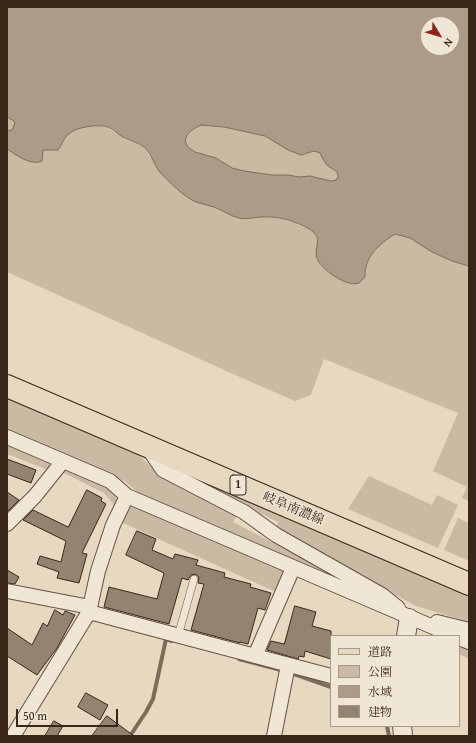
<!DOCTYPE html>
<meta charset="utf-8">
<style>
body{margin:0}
#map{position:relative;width:476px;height:743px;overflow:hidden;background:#e7d8c0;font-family:"Gentium Book Plus","Noto Serif JP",serif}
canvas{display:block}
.frame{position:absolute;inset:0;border:8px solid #3a2619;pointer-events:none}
.legend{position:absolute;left:330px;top:635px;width:130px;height:92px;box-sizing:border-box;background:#efe6d6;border:1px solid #a7998a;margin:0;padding:5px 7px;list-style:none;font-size:12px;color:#3a2619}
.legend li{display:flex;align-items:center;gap:8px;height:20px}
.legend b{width:20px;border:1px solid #a7998a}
.north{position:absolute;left:420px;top:16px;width:40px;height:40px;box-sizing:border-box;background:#efe6d6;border:1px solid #a7998a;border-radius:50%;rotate:128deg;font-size:11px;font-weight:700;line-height:16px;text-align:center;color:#3a2619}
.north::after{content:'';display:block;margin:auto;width:14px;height:18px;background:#8f2418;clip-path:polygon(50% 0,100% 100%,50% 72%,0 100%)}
.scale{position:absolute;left:16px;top:709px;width:102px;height:18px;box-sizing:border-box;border:2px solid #3a2619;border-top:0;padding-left:5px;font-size:12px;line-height:14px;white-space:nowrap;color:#3a2619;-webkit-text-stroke:3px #efe6d6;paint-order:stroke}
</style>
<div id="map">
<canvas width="476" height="743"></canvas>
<div class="frame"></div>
<ul class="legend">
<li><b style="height:5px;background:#e7d8c0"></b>道路</li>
<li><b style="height:11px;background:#cabaa4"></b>公園</li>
<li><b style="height:11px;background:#ac9b87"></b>水域</li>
<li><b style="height:11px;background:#948370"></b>建物</li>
</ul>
<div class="north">N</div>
<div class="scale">50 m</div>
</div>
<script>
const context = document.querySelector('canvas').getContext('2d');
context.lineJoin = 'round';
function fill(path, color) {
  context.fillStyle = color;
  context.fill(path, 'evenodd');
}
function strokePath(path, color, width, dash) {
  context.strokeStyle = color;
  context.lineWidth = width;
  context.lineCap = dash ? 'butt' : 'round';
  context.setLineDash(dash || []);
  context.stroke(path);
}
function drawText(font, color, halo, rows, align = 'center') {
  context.font = font + ' "Gentium Book Plus","Noto Serif JP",serif';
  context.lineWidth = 3;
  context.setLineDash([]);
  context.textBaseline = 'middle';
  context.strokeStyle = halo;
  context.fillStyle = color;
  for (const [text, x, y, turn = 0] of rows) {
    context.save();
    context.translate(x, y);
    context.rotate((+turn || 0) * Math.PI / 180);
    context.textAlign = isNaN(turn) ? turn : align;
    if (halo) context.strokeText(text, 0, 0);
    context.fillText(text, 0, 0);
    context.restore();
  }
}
const green = new Path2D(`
 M7,117L14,121L15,123L12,130L7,131Z
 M201,125L224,127L265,136L288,150L301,155L314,151L320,153C322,157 324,162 327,165C332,170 338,169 338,177L336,180L331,181L310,176L299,177L288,175H272L244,171L232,168L216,158L195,152L188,147L185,141C187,132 193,129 201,125Z
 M101,126C110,127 113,132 121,136C134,145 142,140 151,158L195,201L213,207L240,218L271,217L292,221L310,230L317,235L319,245L316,253L317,259L322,267L339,279L359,283L365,277C364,257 379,244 395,234L410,238L432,252L452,261L469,266V501L462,498L467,487L433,471L458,413L324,359L311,395L295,401L242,378L7,272V149L13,153L42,161L43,150L46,149L55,151L63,143L66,137L70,132L78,128Z
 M7,397L140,456L159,475L237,515L233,522L376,597L147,500L126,482L7,431Z
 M7,441L47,458L50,465L48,470L7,454Z
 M168,464L469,592V622L416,606L276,529L278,522L167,467Z
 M65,467L108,486L116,498V507L104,493L58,470Z
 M369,476L432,505L437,495L458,505L438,548L348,509Z
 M132,506L282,568L284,576L278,593L121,522L128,508Z
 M458,518L469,523V561L444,550Z
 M459,642L469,647V659L459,654Z`);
const water = new Path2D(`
 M7,7H469V266L452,261L432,252L410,238L395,234C379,244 364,257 365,277C363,278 361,282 359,283C348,288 320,269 317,258C313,246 325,239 309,229C296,221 279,216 263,217C255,217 246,220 239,218C230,216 222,210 214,207C208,205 202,204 196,202C184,197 168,181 159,171C154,164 152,156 147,150C141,143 131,141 123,137C118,135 114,129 108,127C100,124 76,127 70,133C64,137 62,145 58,150H43L42,161C31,166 16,155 7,149V131L12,130L15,123L14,121L7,117ZM428,24H452V48H428ZM201,125L224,127L265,136L288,150L301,155L314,151L320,153C322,157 324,162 327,165C332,170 338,169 338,177L336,180L331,181L310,176L299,177L288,175H272L244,171L232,168L216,158L195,152L188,147L185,141C187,132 193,129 201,125Z`);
const stream = new Path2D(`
 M239,659L281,670
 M294,674L331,687
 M387,726L389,736
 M130,736L146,712L153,699L166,639L171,641`);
const building = new Path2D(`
 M7,459L36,470L31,483L7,474Z
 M87,490L102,498L101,501L106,504L82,553L87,554L79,583L57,578L59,572L37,564L40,556L61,562L66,541L23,520L33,510L68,527Z
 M7,492L19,500L8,511H7Z
 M137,531L156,539L152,550L173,559L175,554L198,560L196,565L225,573L224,577L251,584L250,587L271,593L265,610L258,608L248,644L240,642V643L191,630L204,584L198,583L199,577L195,574L191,575L188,580L182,578L169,624L104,607L109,587L157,599L164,573L126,555Z
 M7,570L19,577L15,584L7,583Z
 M295,606L316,612L312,626L331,631V659L305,651L304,657L299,656L298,659L267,650L271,641L284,644Z
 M55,610L63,615L65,611L75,615L57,648L37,675L7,656V628L32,645L43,623L47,626Z
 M86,693L108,705L100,720L78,707Z
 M107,716L134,736H92Z
 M54,721L63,726L57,736H45Z`);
const service = new Path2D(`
 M178,636L194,579`);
const minor = new Path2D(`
 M7,437L110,481L127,496L454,636
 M148,448L163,470L244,512L276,535L382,595L398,608
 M7,524L35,496L63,461
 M7,591L90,607
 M89,612L331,676
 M437,622L469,630
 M459,638L469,642
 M255,656L293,568
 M13,736L89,612L98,571L113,525L127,496
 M274,736L288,665`);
const tertiary = new Path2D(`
 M406,636L409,618
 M402,726L403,736`);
const primary = new Path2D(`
 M7,386L469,584`);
const shields = [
 [238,485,16]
];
const shieldNames = [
 ["1",238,485]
];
const streetNames = [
 ["岐阜南濃線",293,509,23]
];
fill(green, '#cabaa4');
fill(water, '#ac9b87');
strokePath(water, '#7e6c5b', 1);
strokePath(stream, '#7e6c5b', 4);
fill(building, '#948370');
strokePath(building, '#3a2619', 1);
strokePath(service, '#655243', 8);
strokePath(minor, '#655243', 16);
strokePath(tertiary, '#655243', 20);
strokePath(primary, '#3a2619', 24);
strokePath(service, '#efe6d6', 7);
strokePath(minor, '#efe6d6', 14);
strokePath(tertiary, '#efe6d6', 18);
strokePath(primary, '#e7d8c0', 22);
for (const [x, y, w] of shields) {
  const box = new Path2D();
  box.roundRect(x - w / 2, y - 10, w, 20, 3);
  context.fillStyle = '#efe6d6';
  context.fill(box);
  strokePath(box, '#3a2619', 1);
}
drawText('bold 12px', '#3a2619', null, shieldNames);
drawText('13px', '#3a2619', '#efe6d6', streetNames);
</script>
